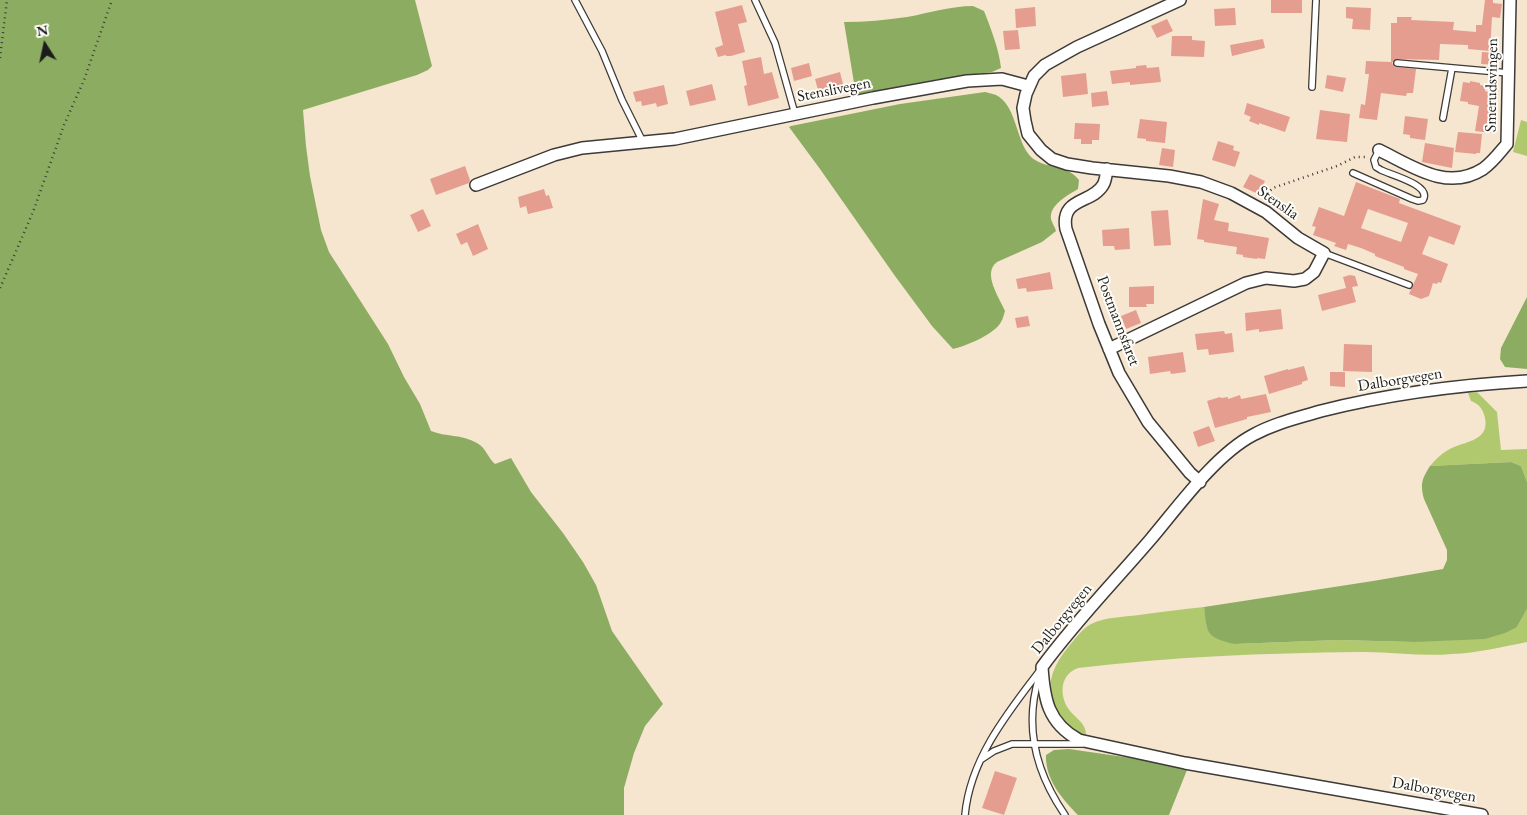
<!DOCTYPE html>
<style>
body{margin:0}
#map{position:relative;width:1527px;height:815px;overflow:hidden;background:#f6e6cf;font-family:"EB Garamond",serif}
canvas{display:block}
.north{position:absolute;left:20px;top:20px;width:50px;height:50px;-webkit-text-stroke:4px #fdfcf7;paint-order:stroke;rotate:350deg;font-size:14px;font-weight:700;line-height:20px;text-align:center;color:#1c1c1c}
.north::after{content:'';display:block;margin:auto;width:18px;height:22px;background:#1c1c1c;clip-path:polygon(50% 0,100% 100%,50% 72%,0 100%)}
</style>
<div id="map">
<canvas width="1527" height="815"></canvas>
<div class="north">N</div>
</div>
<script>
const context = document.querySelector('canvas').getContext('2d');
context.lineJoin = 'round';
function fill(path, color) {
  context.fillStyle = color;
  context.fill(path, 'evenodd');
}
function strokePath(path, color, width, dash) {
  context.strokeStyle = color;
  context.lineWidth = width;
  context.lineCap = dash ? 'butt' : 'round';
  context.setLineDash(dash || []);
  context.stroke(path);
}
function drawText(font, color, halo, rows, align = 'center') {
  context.font = font + ' "EB Garamond",serif';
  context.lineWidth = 4;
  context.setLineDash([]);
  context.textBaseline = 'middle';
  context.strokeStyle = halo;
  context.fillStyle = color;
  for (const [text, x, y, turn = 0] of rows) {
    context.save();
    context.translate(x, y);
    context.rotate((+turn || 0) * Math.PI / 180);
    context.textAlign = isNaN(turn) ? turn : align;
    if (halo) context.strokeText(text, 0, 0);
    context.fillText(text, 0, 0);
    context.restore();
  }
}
const green = new Path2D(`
 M1521,120L1527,122V156L1513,152Z
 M1477,392L1497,412L1501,450L1527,449V482L1521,466L1511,462L1430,466C1435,460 1441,454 1448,450C1463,441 1490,442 1485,418C1483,409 1479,404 1471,401L1468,393Z
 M1204,607L1207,628L1234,644L1338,640L1414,642L1517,627L1527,609V642C1502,647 1477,653 1452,654C1421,657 1389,651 1358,652C1264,653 1170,657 1078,668C1059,675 1059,697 1070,711C1075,717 1083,722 1085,729C1086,732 1086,734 1085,737C1045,713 1039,682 1069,646C1075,639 1082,629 1091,624C1105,617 1123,617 1139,615C1161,612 1182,609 1204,607Z`);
const forest = new Path2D(`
 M0,0H415L432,66L428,70L417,75L303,110L306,146L310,176L321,230L329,252L388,344L404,377L420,404L431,431C445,437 462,434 477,443C487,449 487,457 495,464L511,458L531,492L563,533L583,562L596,585L612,631L663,704L645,726L634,753L624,788V815H0Z
 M973,6L984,11C991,29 999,49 1001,68L992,72L934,80L856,95L844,22C865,22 886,20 907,17C929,13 951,6 973,6Z
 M985,92C989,93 993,94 996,95C1015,104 1016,136 1027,152C1039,171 1066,162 1079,180L1078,189C1068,195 1049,205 1051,219C1052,223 1055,227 1056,231L1042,242L997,262C982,273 999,297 1005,311C1004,314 1003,319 1001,322C995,334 966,346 953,349L932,326L895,276L820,169L789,127L791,126L900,104Z
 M1527,297V369L1505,367L1500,359L1501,348Z
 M1511,462L1521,466L1527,482V609L1517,627L1505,633L1485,639L1414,642L1338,640L1234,644C1206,637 1207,634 1204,607L1373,581L1443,569L1447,560V550L1424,499C1420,483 1422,479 1430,466Z
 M1069,749L1173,764L1187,770L1169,815H1078C1062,799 1045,779 1046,755L1054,750Z`);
const building = new Path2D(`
 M1271,0H1302V13H1271Z
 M1485,0H1493V3L1502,4L1500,18L1492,17L1490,51L1468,49V45L1440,44L1439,60L1395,59L1392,63L1395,67L1416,69L1413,93H1407L1406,96L1381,93L1377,120L1359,118L1361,104L1365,105L1369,74H1365L1366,61L1391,62V23H1397V17H1412L1411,20L1454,22L1453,30L1476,32V25H1482Z
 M742,5L747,22L738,24L745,52L731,56H726V55L718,57L715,48L723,45L715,12Z
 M1035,7L1036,26L1016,28L1015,9Z
 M1346,7L1371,8L1370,30L1352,29L1353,19L1346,18Z
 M1235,8L1236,25L1215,26L1214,9Z
 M1167,19L1173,31L1157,38L1151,26Z
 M1018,30L1020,49L1005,50L1003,31Z
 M1172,36H1192V40L1205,41L1204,57L1171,56Z
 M1263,39L1265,48L1232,56L1230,45Z
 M1482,52L1498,53L1497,65L1481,64Z
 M761,57L764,74L772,72L779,98L748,106L744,86L747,85L742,61Z
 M809,63L812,76L794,81L791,68Z
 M1146,65L1147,68L1159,67L1161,82L1130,85V82L1112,84L1110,71L1136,68V66Z
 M840,72L844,88L819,94L815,79Z
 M1086,73L1088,94L1063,97L1061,76Z
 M1327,75L1346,78L1343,92L1325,88Z
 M1470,81L1480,83V85L1486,86L1485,91L1497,95L1492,108H1495L1492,133L1475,131L1479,106L1468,104V102L1460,101L1463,82L1470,83Z
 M712,84L716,100L690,106L686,91Z
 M664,85L668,104L657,107L656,103L642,106L641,101L636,102L633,92Z
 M1107,91L1109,105L1092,107L1091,93Z
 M1247,103L1290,117L1285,132L1259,123V125L1249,121L1251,117L1244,114Z
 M1320,110L1350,114L1347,142L1316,139Z
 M1405,116L1428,119L1425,140L1410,138V135L1403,134Z
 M1140,119L1167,122L1165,143L1146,141V139L1137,138Z
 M1075,123L1100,124L1099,140H1092V144H1081V139H1074Z
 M1458,132L1482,134L1480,153H1476V154L1455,152Z
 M1218,141L1234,146L1233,150L1240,152L1235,167L1212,160Z
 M1425,143L1454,148L1452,168L1422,162Z
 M1162,148L1175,150L1173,167L1159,165Z
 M465,166L470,180L469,183L436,195L430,179Z
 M1250,174L1265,181L1258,194L1243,187Z
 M1356,182L1400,199L1399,203L1461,226L1454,245L1429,236L1422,254L1448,264L1441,283L1438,282L1437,284L1433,283L1429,296L1421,299L1409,294L1418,274L1404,269V267L1375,256V254L1361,248L1348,244L1346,250L1334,246L1336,243L1313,235L1316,227L1312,226L1319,207L1344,216ZM1368,209L1408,223L1401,242L1361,228Z
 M544,189L546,196L549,195L553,208L528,214L526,206L520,208L518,197Z
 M1203,199L1219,204L1214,220L1229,223L1228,231L1269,238L1265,259L1257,258V259L1243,257V255L1236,254L1237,247L1204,242V240L1197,239Z
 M423,209L431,226L418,232L410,215Z
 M1168,210L1171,245L1154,246L1151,211Z
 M478,224L488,249L473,256L467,242L461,245L456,234Z
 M1129,228L1130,249L1115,250L1114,246H1103L1102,230Z
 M1050,272L1053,289L1027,292L1026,288L1018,289L1016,279Z
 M1350,275L1355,276L1358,286L1352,287L1356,302L1322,311L1318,295L1346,288L1343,277Z
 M1154,286V304H1146L1147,307H1129V287Z
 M1281,309L1283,329L1259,332V329L1246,331L1245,313Z
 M1136,310L1141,323L1126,329L1121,316Z
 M1028,316L1030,326L1017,328L1015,318Z
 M1224,331L1225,334L1232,333L1234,352L1209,355L1208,349L1197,350L1195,334Z
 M1344,344L1372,345V372L1343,371Z
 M1183,352L1186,372L1171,374L1170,371L1150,374L1148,357Z
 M1304,366L1308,380L1302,382V384L1269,394L1264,376L1288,369V370Z
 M1330,372H1345V387L1330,386Z
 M1266,394L1271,412L1247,417V419L1215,428L1207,401L1220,397L1221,398L1228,397V399L1240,395L1241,399Z
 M1209,426L1215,441L1198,447L1193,432Z
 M995,771L1017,778L1004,815L982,808Z`);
const path = new Path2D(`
 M0,58L7,0
 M1268,200L1270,191L1273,188L1337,166L1355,157H1365
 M0,288L33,212L64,125L84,80L112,0`);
const lane = new Path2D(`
 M575,0L602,51L622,100L643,142
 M755,0L775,43L795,114
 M1397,63L1509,73
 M1312,87L1316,0
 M1443,118L1452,68
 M1353,173L1412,199L1418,201L1423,200C1432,185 1391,175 1381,170L1376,167L1374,160L1379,150
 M1324,253L1409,285
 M1039,677C1024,726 1036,773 1065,815
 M982,759L994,751L1012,744H1082
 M965,815C970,759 1008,712 1041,669`);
const street = new Path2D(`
 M1379,150C1412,166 1447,192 1483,169C1493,162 1500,152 1507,144L1510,0
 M1107,169C1106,174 1106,180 1103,185C1092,204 1060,197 1066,229L1099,324L1119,373L1148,422L1190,473L1200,482
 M476,185L554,155L582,148L675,139L873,98L967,81L1002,79L1028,86
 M1109,349L1246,283L1266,278L1294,281L1305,279L1314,272L1324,253L1298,238L1266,212L1231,193L1201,182L1169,176L1092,168L1067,164L1052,159L1041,150L1028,134L1025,121L1023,108L1026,94L1034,76L1045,65L1077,47L1180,0
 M1482,815L1185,763L1079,740C1048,723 1044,699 1042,667C1075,622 1114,582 1150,540C1178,507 1215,455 1253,435C1275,423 1298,418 1321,411C1388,394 1458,385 1527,381`);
const streetNames = [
 ["Smerudsvingen",1492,85,-89],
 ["Stenslivegen",834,90,-11],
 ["Stenslia",1278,203,35],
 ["Postmannsfaret",1118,321,69],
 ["Dalborgvegen",1400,380,-9],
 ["Dalborgvegen",1062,619,-51],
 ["Dalborgvegen",1434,790,10]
];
fill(green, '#b1c96e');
fill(forest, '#8cad61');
fill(building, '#e59d90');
strokePath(lane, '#3d3a37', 8);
strokePath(street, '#3d3a37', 14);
strokePath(path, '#3d3a37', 2.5, [1, 4]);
strokePath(lane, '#fff', 5.5);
strokePath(street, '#fff', 11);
drawText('16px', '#1c1c1c', '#fdfcf7', streetNames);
</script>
